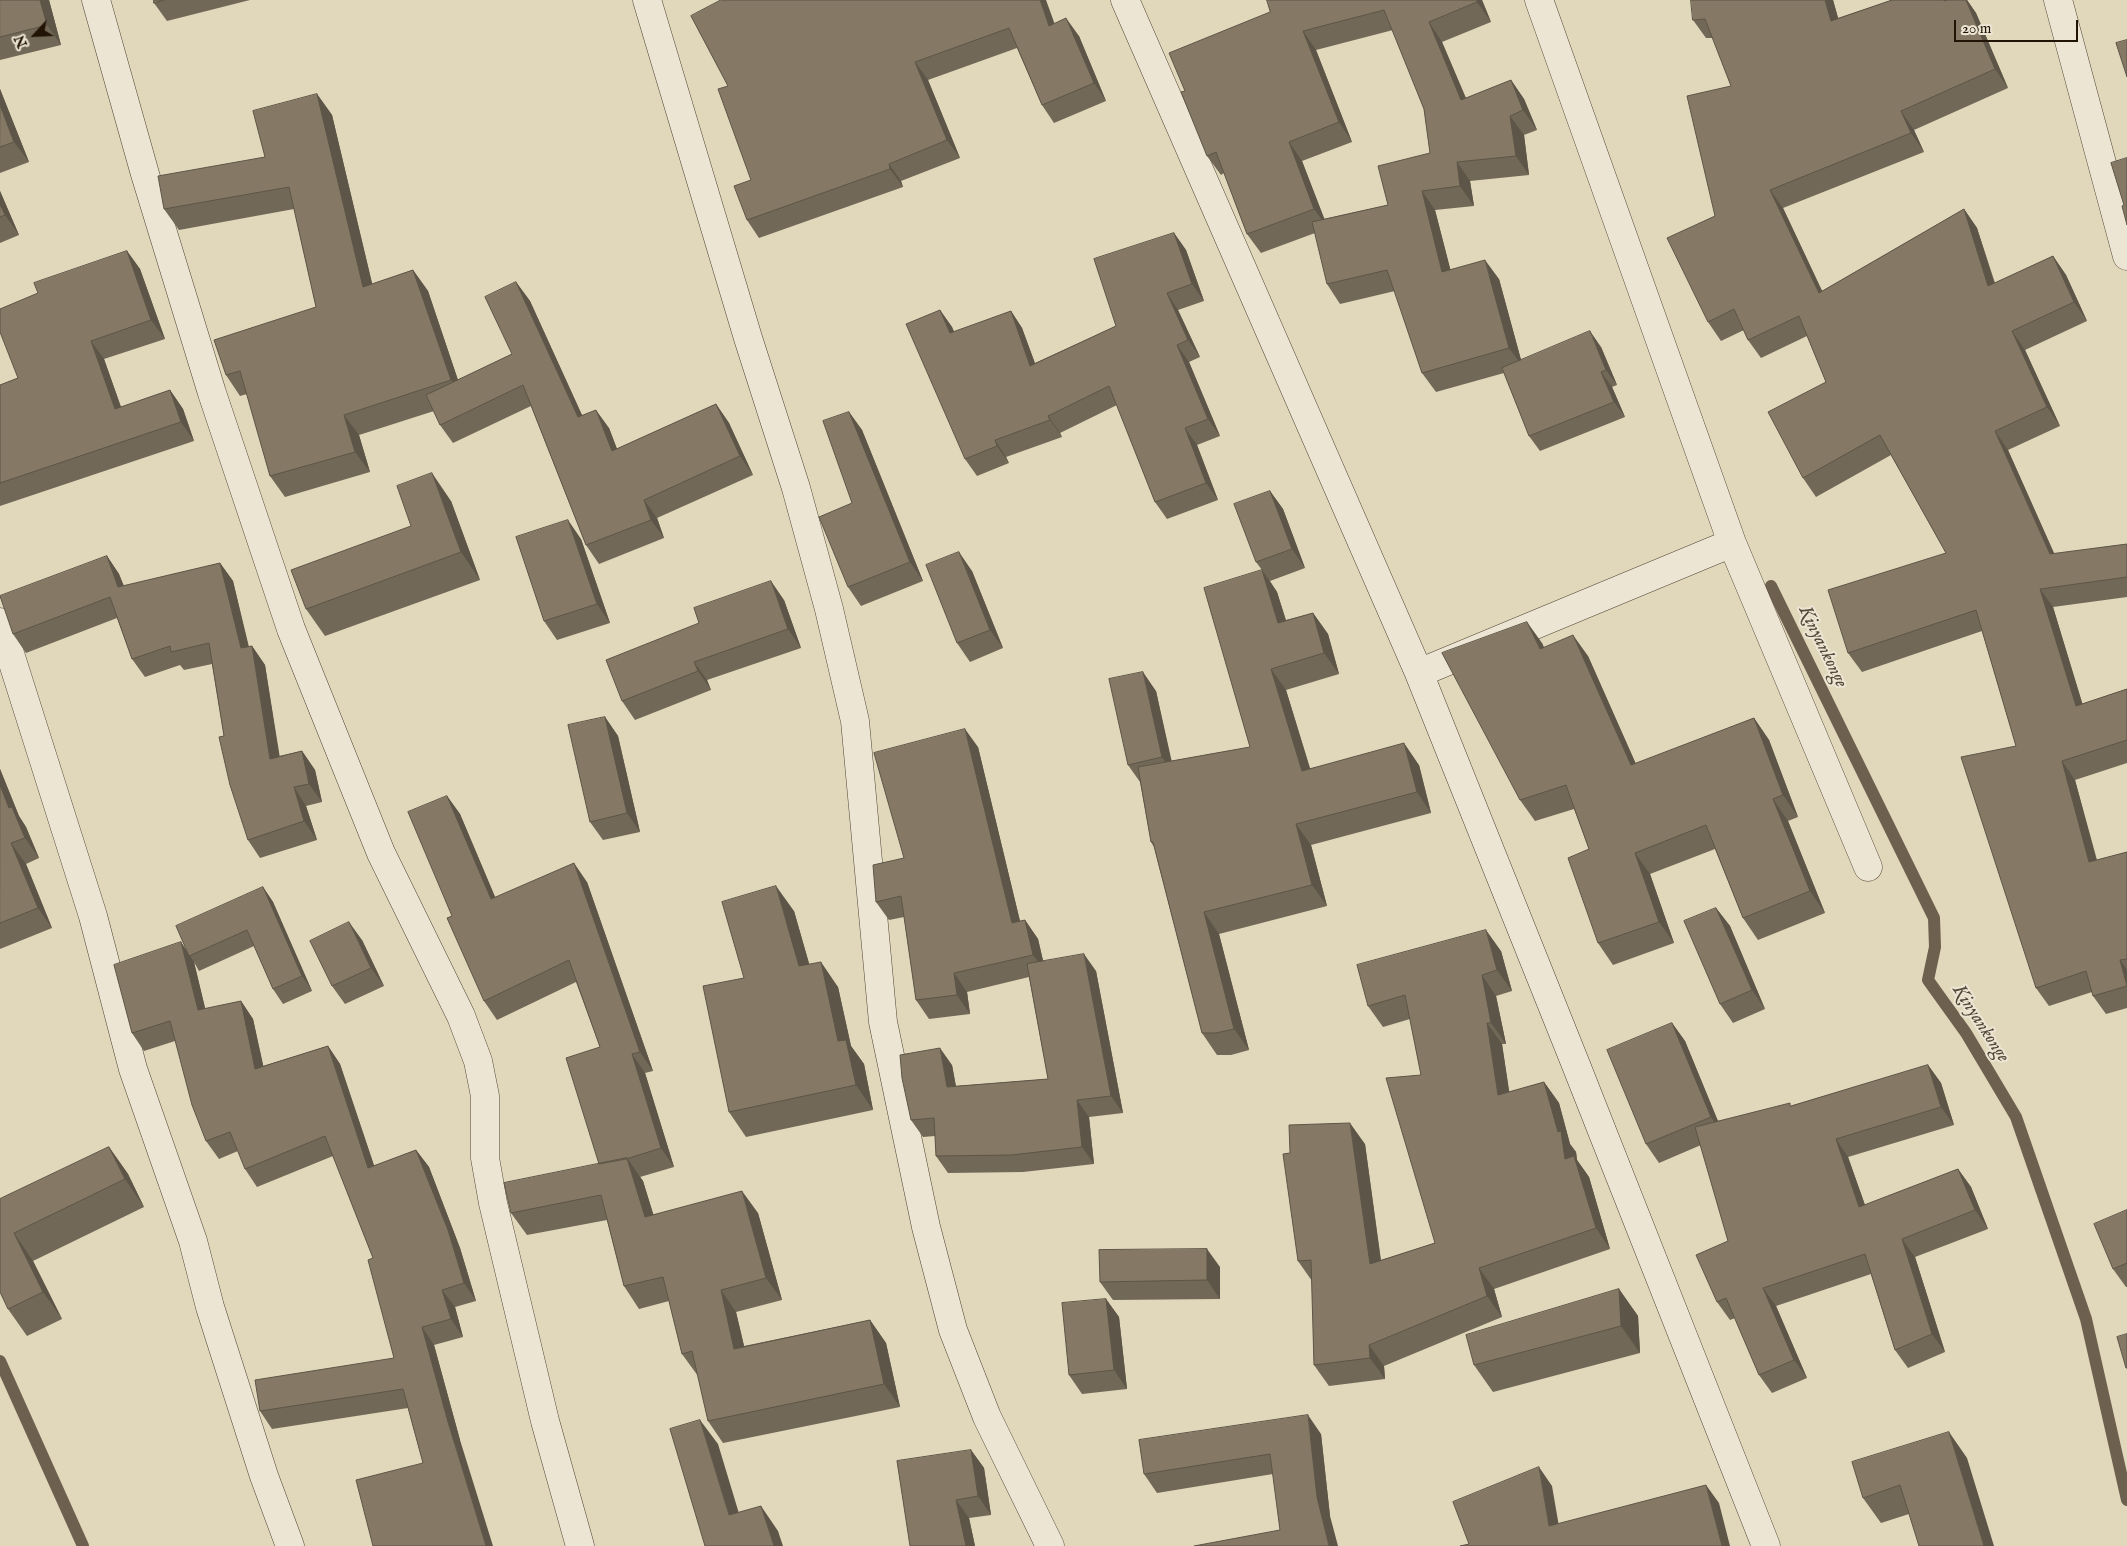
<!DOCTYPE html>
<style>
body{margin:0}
#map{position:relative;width:2127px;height:1546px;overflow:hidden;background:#e1d7bb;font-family:"IM FELL English",serif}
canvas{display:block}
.north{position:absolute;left:10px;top:10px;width:50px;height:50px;-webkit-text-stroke:4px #ece5d3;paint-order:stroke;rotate:245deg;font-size:14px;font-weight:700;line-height:20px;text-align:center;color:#221307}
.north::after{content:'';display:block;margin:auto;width:18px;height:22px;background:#221307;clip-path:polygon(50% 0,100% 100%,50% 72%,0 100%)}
.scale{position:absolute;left:1954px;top:20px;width:124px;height:22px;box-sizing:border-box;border:2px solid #221307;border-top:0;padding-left:6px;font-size:15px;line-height:18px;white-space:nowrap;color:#221307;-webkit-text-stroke:4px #ece5d3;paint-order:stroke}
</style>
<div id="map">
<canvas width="2127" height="1546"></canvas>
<div class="north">N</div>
<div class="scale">20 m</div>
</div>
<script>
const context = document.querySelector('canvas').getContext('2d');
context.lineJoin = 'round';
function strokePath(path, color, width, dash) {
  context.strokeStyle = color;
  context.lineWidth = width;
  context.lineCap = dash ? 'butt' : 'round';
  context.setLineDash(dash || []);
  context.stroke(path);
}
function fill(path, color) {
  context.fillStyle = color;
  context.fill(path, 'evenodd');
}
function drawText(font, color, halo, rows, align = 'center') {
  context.font = font + ' "IM FELL English",serif';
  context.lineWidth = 4;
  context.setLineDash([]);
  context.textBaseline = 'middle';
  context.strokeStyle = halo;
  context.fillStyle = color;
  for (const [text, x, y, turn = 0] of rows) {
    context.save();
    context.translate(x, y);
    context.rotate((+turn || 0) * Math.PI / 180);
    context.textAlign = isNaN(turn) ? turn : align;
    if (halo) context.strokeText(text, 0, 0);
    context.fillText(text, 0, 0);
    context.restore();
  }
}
const stream = new Path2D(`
 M1771,586L1934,918L1935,947L1928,980L1966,1033L2016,1117L2086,1319L2127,1500
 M0,1361L83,1546`);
const minor = new Path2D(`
 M96,0L145,174L212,393L291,629L381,853L461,1016L478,1061L485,1096V1158L493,1203L545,1421L580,1546
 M647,0L748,338L796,488L829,609L855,721L883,1022L926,1227L953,1330L987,1417L1050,1546
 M1125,0L1419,673L1576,1065L1766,1546
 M1539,0L1732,543L1868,867
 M2058,0L2127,256
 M0,622L93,916L133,1069L193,1241L210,1307L264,1476L290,1546
 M1419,673L1732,543`);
const wall = new Path2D(`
 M0,0H49L61,45L0,60Z
 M154,0H250L167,21L154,3Z
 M1482,0L1491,22L1442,42L1466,98L1511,80L1524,99L1537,130L1524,135L1529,175L1470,181L1474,206L1435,210L1450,269L1499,279L1521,360L1601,347L1617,385L1612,387L1625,417L1540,451L1529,436L1504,373L1436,392L1422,373L1395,291L1340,304L1327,284L1315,233L1261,253L1247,234L1224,173L1221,175L1207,156L1185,91L1270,12ZM1393,30L1424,109L1430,153L1388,205L1324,219L1302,161L1352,142L1316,50Z
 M1833,0L1838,18L1892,0H1967L1976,13L2008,88L1914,130L1924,152L1783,208L1822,291L1964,209L1977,228L1995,283L2053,256L2066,275L2087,321L2025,350L2060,426L2008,450L2054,554L2127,544V597L2053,607L2082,704L2127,689V763L2075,780L2097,860L2127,852V1008L2106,1014L2093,996L2092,992L2049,1006L2036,988L2016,746L1982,631L1862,672L1848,653L1946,553L1891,455L1816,497L1803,478L1826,382L1807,336L1761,358L1748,340L1744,330L1721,341L1708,322L1715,216L1731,86L1713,38H1706L1693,20Z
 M691,16L1054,24L1079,36L1106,101L1054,123L1042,105L1017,48L928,80L960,158L901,181L903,187L759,238L747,220L751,180L728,86Z
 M0,89L29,162L0,173Z
 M317,94L332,115L372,284L413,270L428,291L458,380L512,354L516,282L530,301L582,415L609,428L617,449L716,404L729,423L753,475L657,518L664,538L599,564L586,545L531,406L453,443L440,425L434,411L359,435L370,472L285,497L270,476L247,394L240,396L226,375L316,307L294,209L179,230L164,209L265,157Z
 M0,191L19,235L0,243Z
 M1174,233L1186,250L1204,301L1178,310L1200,357L1189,362L1220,436L1197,445L1218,500L1167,519L1155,502L1117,405L1060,433L1062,437L1006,457L1009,463L977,476L965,459L940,310L952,327L954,332L1011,311L1022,328L1035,363L1116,326Z
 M127,251L140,269L165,339L104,359L121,407L170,390L183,409L194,441L0,506V385L18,378L38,293Z
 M849,412L862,430L923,581L861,606L848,587L852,503Z
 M1270,491L1283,509L1305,568L1270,581L1277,592L1286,620L1313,613L1328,634L1339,674L1286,690L1310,768L1419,765L1431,813L1311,845L1327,906L1219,934L1249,1050L1231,1055H1217L1202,1033L1154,847L1151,842L1140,782L1128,765L1156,691L1171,761L1250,747L1262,570L1256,562Z
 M451,501L480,580L325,636L306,609Z
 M581,539L610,623L557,640L544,621Z
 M107,556L119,574L124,586L220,563L233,581L249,647L252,646L265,665L279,756L302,751L315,770L322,802L306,806L317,840L260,858L248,840L224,736L212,664L184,670L180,665L145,677L132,659L117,618L26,653L13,634Z
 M972,571L1003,648L970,662L957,643Z
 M784,600L801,648L707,680L711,690L635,720L622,701Z
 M1542,643L1544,648L1588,656L1636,764L1754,718L1769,740L1798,817L1788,821L1825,913L1758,940L1743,918L1715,849L1650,874L1674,943L1613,965L1598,943L1589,849L1574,809L1535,821L1520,800Z
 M605,717L618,736L640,832L603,840L590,822Z
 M978,747L1020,921L1025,920L1038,939L1043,961L1096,971L1123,1113L1089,1117L1094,1164L1023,1172L948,1173L936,1156L935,1136L923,1137L911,1120L952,1065L956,1086L1048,1079L1029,977L967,992L970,1014L929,1019L916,1000L904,917L889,920L876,902L904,858Z
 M0,769L19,816L26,827L39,858L26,864L52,928L0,949Z
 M447,796L460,814L495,897L587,882L653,1071L645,1073L674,1167L640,1177L643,1181L653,1214L758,1213L782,1300L736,1312L744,1346L870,1320L886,1343L900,1407L723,1443L708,1421L698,1376L682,1354L669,1301L639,1309L624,1286L607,1220L527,1235L511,1213L599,1164L600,1047L576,982L497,1020L484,1001L452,916Z
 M263,887L273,902L312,991L283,1004L273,989L254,946L199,971L194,962L205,1009L241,1001L253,1019L263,1066L328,1046L340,1064L374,1166L416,1150L429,1167L460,1248L476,1301L455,1307L463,1337L434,1345L460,1440L423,1463L408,1408L272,1429L260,1411L394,1358L373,1258L333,1156L257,1187L245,1169L238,1151L219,1159L206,1141L175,1041L144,1051L132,1033L181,942L187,952Z
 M1716,908L1730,926L1765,1009L1733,1023L1720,1004Z
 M794,911L809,964L838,987L851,1046L864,1064L873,1110L746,1137L729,1112L744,978Z
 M362,940L384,986L345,1004L332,986Z
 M1501,951L1512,991L1496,996L1506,1044H1502L1509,1092L1544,1082L1559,1103L1570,1144L1576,1152L1577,1160L1589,1177L1610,1249L1494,1289L1502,1317L1384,1366L1385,1379L1329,1386L1314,1365L1312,1281L1298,1261L1290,1153L1365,1144L1381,1260L1435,1243L1421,1075L1410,1019L1383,1027L1368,1006Z
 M1672,1023L1685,1041L1718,1121L1791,1106L1928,1065L1941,1083L1954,1125L1848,1157L1865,1205L1958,1169L1971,1187L1988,1229L1915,1257L1945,1352L1908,1368L1895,1350L1871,1274L1776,1306L1807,1378L1772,1393L1759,1375L1735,1318L1730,1320L1717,1302L1728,1241L1701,1145L1659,1163L1646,1144Z
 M109,1147L128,1174L144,1207L33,1261L62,1319L27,1336L8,1309L0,1199Z
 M2127,1210V1287H2126L2113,1269Z
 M1220,1267V1299L1113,1300L1100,1282Z
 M1619,1289L1638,1316L1640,1353L1493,1392L1474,1365Z
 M1106,1299L1119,1317L1127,1389L1082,1394L1069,1375Z
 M1321,1434L1330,1516L1280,1530L1273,1474L1157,1493L1144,1474Z
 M971,1450L984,1468L991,1515L969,1518L975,1546H910Z
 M1967,1458L1909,1514L1881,1523L1863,1498Z`);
const shadedWall = new Path2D(`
 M40,0H49L61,45L47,25Z
 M1040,0H1046L1062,44L1049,26Z
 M1477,0H1482L1491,22L1477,2Z
 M1825,0H1833L1844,39L1831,21Z
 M1966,0H1967L1976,13L2008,88L1995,69Z
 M1066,18L1079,36L1106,101L1094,83Z
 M1429,22L1442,42L1475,120L1461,100Z
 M1303,31L1316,50L1352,142L1339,122Z
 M915,62L928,80L960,158L947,140Z
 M1511,80L1524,99L1537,130L1523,110Z
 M0,89L29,162L14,142L0,105Z
 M317,94L332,115L378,308L363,287Z
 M1901,111L1914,130L1924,152L1911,133Z
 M1510,116L1524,135L1529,175L1516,156Z
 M1289,142L1302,161L1328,228L1314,209Z
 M1457,162L1470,181L1474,206L1460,186Z
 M889,164L901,181L903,187L890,169Z
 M1770,190L1783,208L1832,312L1819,293Z
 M0,191L19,235L5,215L0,204Z
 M1422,191L1435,210L1456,291L1442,272Z
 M1964,209L1977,228L2001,305L1988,286Z
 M1174,233L1186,250L1204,301L1192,284Z
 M127,251L140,269L165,339L151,320Z
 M2053,256L2066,275L2087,321L2074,302Z
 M1485,260L1499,279L1523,367L1509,348Z
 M413,270L428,291L465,401L451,380Z
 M516,282L530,301L591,435L578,417Z
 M1167,293L1178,310L1200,357L1188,340Z
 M940,310L952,327L962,350L950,333Z
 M1011,311L1022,328L1042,383L1030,366Z
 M1590,331L1601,347L1617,385L1606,370Z
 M2012,331L2025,350L2060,426L2047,407Z
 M91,341L104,359L128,427L115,409Z
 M1177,345L1189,362L1220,436L1208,419Z
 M1601,372L1612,387L1625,417L1614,402Z
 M170,390L183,409L194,441L181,422Z
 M716,404L729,423L753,475L740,456Z
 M596,410L609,428L625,470L612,451Z
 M849,412L862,430L923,581L910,562Z
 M344,415L359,435L370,472L355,452Z
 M1048,416L1060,433L1062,437L1050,420Z
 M1185,428L1197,445L1218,500L1206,483Z
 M1995,431L2008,450L2063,573L2050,554Z
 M995,440L1006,457L1009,463L997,446Z
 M432,473L451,501L480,580L461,552Z
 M1270,491L1283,509L1305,568L1292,549Z
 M644,500L657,518L664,538L651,520Z
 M568,520L581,539L610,623L597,604Z
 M959,552L972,571L1003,648L990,630Z
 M107,556L119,574L131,605L118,587Z
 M220,563L233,581L253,666L241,648Z
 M1262,570L1277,592L1293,644L1278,623Z
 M771,581L784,600L801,648L788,629Z
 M2040,589L2053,607L2089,725L2076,706Z
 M1313,613L1328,634L1339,674L1324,653Z
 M1527,622L1542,643L1555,671L1540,649Z
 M1573,635L1588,656L1646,787L1631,765Z
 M252,646L265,665L283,777L270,759Z
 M694,662L707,680L711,690L698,671Z
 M1271,669L1286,690L1317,792L1302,771Z
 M1143,672L1156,691L1175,776L1162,757Z
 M605,717L618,736L640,832L627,813Z
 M1754,718L1769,740L1798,817L1783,795Z
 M965,729L978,747L1025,942L1012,923Z
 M1404,743L1419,765L1431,813L1417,792Z
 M302,751L315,770L322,802L309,784Z
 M2062,761L2075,780L2102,881L2089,862Z
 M0,769L19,816L26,827L39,858L25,838L9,808L0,785Z
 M294,787L306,806L317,840L304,821Z
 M447,796L460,814L504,918L491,899Z
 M1773,799L1788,821L1825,913L1810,891Z
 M1296,824L1311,845L1327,906L1312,885Z
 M11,843L26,864L52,928L38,908Z
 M1635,853L1650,874L1674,943L1659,922Z
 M574,863L587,882L653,1071L640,1052Z
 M776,886L794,911L817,991L799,966Z
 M263,887L273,902L312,991L302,976Z
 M1716,908L1730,926L1765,1009L1752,990Z
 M1204,912L1219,934L1249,1050L1234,1029Z
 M1025,920L1038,939L1046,973L1033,955Z
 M349,922L362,940L384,986L371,968Z
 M1486,930L1501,951L1512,991L1497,970Z
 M181,942L194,962L210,1028L198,1010Z
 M1084,954L1096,971L1123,1113L1111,1096Z
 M2120,960L2127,970V984Z
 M821,962L838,987L851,1046L864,1064L873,1110L856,1085L838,1041Z
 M954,973L967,992L970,1014L957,995Z
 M1482,975L1496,996L1506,1044L1491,1023Z
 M241,1001L253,1019L268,1087L255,1069Z
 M1487,1023L1502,1044L1513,1116L1498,1095Z
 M1672,1023L1685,1041L1724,1136L1711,1117Z
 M328,1046L340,1064L381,1186L368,1168Z
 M940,1048L952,1065L959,1104L947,1087Z
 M632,1054L645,1073L674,1167L661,1148Z
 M1928,1065L1941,1083L1954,1125L1941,1107Z
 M1544,1082L1559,1103L1570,1144L1576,1152L1577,1160L1589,1177L1610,1249L1596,1228L1565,1159Z
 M1077,1100L1089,1117L1094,1164L1082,1147Z
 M1350,1123L1365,1144L1384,1285L1370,1264Z
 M1836,1139L1848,1157L1872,1225L1859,1207Z
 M109,1147L128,1174L144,1207L125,1179Z
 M416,1150L429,1167L460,1248L476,1301L464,1283Z
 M627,1158L643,1181L661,1239L645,1217Z
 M1958,1169L1971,1187L1988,1229L1975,1210Z
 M742,1191L758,1213L782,1300L766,1278Z
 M14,1233L33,1261L62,1319L43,1292Z
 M1902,1239L1915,1257L1945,1352L1932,1334Z
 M1207,1249L1220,1267V1299L1207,1280Z
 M1479,1268L1494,1289L1502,1317L1487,1296Z
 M1763,1288L1776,1306L1807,1378L1794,1360Z
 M1619,1289L1638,1316L1640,1353L1621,1326Z
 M442,1290L455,1307L463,1337L451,1319Z
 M721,1290L736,1312L750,1371L734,1349Z
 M1106,1299L1119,1317L1127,1389L1114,1370Z
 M870,1320L886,1343L900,1407L884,1384Z
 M422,1327L434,1345L460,1440L493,1546H486L448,1422Z
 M1369,1345L1384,1366L1385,1379L1370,1358Z
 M1308,1415L1321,1434L1330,1516L1338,1546H1329L1317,1497Z
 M700,1420L718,1444L747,1540L729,1515Z
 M1949,1432L1967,1458L1994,1546H1984Z
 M971,1450L984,1468L991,1515L978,1496Z
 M1539,1467L1552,1486L1562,1544L1549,1526Z
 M1706,1485L1719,1503L1730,1546H1722Z
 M956,1500L969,1518L975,1546H966Z
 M761,1506L778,1531L783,1546H774Z`);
const building = new Path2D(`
 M0,0H40L47,25L0,37Z
 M154,0H164L154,3Z
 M721,0H1040L1049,26L1066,18L1094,83L1042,105L1009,28L915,62L947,140L889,164L890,169L747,220L734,186L751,180L718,89L728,86L691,16Z
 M1267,0H1477V2L1429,22L1461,100L1511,80L1523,110L1510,116L1516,156L1457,162L1460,186L1422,191L1442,272L1485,260L1509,348L1422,373L1387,270L1327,284L1312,222L1388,205L1378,166L1430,153L1424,109L1384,10L1303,31L1339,122L1289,142L1314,209L1247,234L1216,152L1207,156L1181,92L1185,91L1169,53L1270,12Z
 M1691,0H1825L1831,21L1892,0H1944V1L1948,0H1966L1995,69L1901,111L1911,133L1770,190L1819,293L1964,209L1988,286L2053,256L2074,302L2012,331L2047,407L1995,431L2050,554L2127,544V577L2040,589L2076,706L2127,689V740L2062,761L2089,862L2127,852V959L2120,960L2127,986L2093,996L2086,971L2036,988L1961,757L2016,746L1976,610L1848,653L1828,590L1946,553L1880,435L1803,478L1768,412L1826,382L1799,316L1748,340L1734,309L1708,322L1667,238L1715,216L1687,96L1731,86L1705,19L1693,20Z
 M2127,40V77L2116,43Z
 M317,94L363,287L413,270L451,380L344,415L355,452L270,476L240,371L226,375L214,340L316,307L289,187L164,209L158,176L265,157L253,111Z
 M0,105L14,142L0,147Z
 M2127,158V225L2122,206L2124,205L2111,163Z
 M0,204L5,215L0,217Z
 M1174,233L1192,284L1167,293L1188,340L1177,345L1208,419L1185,428L1206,483L1155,502L1109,386L1048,416L1050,420L995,440L997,446L965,459L906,324L940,310L950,333L1011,311L1030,366L1116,326L1094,259Z
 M127,251L151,320L91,341L115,409L170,390L181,422L0,483V385L18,378L0,332V309L38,293L34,283Z
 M516,282L578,417L596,410L612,451L716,404L740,456L644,500L651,520L586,545L523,385L440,425L426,395L512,354L485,297Z
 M1590,331L1606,370L1601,372L1614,402L1529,436L1502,368Z
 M849,412L910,562L848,587L819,517L852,503L823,421Z
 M432,473L461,552L306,609L291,570L411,526L397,486Z
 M1270,491L1292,549L1256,562L1234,504Z
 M568,520L597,604L544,621L516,537Z
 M959,552L990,630L957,643L926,565Z
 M107,556L118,587L220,563L241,648L252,646L270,759L302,751L309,784L294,787L304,821L248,840L230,785L219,737L224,736L209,643L171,652L170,646L132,659L110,597L13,634L0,596Z
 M1262,570L1278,623L1313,613L1324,653L1271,669L1302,771L1404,743L1417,792L1296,824L1312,885L1204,912L1234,1029L1216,1033H1202L1153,842H1151L1138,767L1250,747L1204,588Z
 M771,581L788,629L694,662L698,671L622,701L606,660L699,623L694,608Z
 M1527,622L1540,649L1573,635L1631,765L1754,718L1783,795L1773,799L1810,891L1743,918L1706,825L1635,853L1659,922L1598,943L1568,858L1589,849L1566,785L1520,800L1442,653Z
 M1143,672L1162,757L1128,765L1109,679Z
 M605,717L627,813L590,822L568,725Z
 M965,729L1012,923L1025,920L1033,955L954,973L957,995L916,1000L901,896L876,902L873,865L904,858L874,753Z
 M0,785L9,808L12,807L25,838L11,843L38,908L0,923Z
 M447,796L491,899L574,863L640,1052L632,1054L661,1148L626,1159L599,1164L566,1058L600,1047L569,960L484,1001L447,918L452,916L408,812Z
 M776,886L799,966L821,962L838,1041L846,1040L856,1085L729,1112L703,986L744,978L722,902Z
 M263,887L302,976L273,989L247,930L189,956L176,926Z
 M1716,908L1752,990L1720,1004L1684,921Z
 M349,922L371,968L332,986L310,941Z
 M1486,930L1497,970L1482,975L1491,1023H1487L1498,1095L1544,1082L1558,1132L1561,1131L1565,1159L1574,1156L1596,1228L1479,1268L1487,1296L1369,1345L1370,1358L1314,1365L1311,1260L1298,1261L1283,1154L1290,1153L1289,1125L1350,1123L1370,1264L1435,1243L1386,1078L1421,1075L1405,995L1368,1006L1357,965Z
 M181,942L198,1010L241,1001L255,1069L328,1046L368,1168L416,1150L448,1230L464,1283L442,1290L451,1319L422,1327L448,1422L486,1546H373L356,1480L423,1463L403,1389L260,1411L255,1380L394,1358L368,1260L373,1258L325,1136L245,1169L230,1132L206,1141L192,1105L170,1021L132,1033L114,965Z
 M1084,954L1111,1096L1077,1100L1082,1147L1011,1155L936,1156L934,1118L911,1120L902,1078L900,1055L940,1048L947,1087L1048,1079L1027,964Z
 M1672,1023L1711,1117L1646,1144L1607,1050Z
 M1928,1065L1941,1107L1836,1139L1859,1207L1958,1169L1975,1210L1902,1239L1932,1334L1895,1350L1865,1254L1763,1288L1794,1360L1759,1375L1726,1298L1717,1302L1696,1255L1728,1241L1695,1127L1790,1103V1106Z
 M109,1147L125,1179L14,1233L43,1292L8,1309L0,1292V1199Z
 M627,1158L645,1217L742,1191L766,1278L721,1290L734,1349L870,1320L884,1384L708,1421L692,1351L682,1354L663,1277L624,1286L601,1195L511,1213L504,1183Z
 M2127,1210V1263L2113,1269L2094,1224Z
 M1207,1249V1280L1100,1282L1099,1250Z
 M1619,1289L1621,1326L1474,1365L1466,1335Z
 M1106,1299L1114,1370L1069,1375L1062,1303Z
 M2127,1334V1368H2126L2117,1337Z
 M1308,1415L1317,1497L1329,1546H1194L1280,1530L1270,1454L1144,1474L1139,1440Z
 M700,1420L729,1515L761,1506L774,1546H705L670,1429Z
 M1949,1432L1984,1546H1919L1900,1485L1863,1498L1852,1462Z
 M971,1450L978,1496L956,1500L966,1546H910L897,1461Z
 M1539,1467L1549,1526L1706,1485L1722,1546H1460L1469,1544L1453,1502Z`);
const waterNames = [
 ["Kinyankonge",1822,647,64],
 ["Kinyankonge",1980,1024,57]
];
strokePath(stream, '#6e604e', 12);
strokePath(minor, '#524434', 29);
strokePath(minor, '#ece5d3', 28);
fill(wall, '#726857');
fill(shadedWall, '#5d5547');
fill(building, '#857965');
strokePath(building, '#5d5547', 1);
drawText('italic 19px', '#544737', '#ece5d3', waterNames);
</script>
